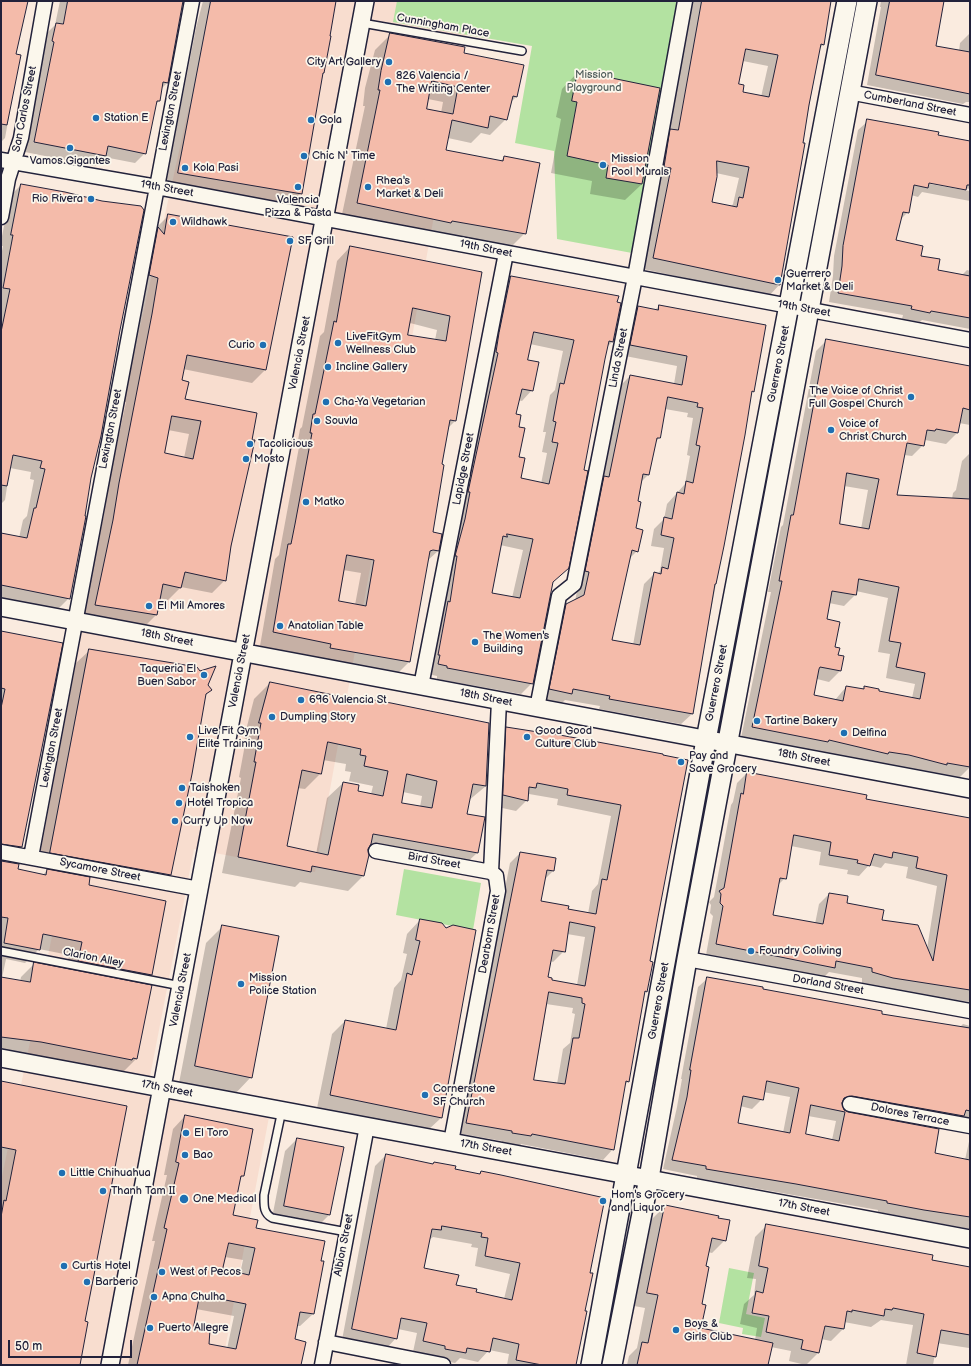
<!DOCTYPE html>
<style>
body{margin:0}
#map{position:relative;width:971px;height:1366px;overflow:hidden;background:#faebdf;font-family:"Balsamiq Sans",sans-serif}
canvas{display:block}
.frame{position:absolute;inset:0;border:2px solid #22223b;pointer-events:none}
.scale{position:absolute;left:8px;top:1340px;width:124px;height:18px;box-sizing:border-box;border:2px solid #22223b;border-top:0;padding-left:5px;font-size:12px;line-height:14px;white-space:nowrap;color:#22223b;-webkit-text-stroke:3px #fbf7ec;paint-order:stroke}
</style>
<div id="map">
<canvas width="971" height="1366"></canvas>
<div class="frame"></div>
<div class="scale">50 m</div>
</div>
<script>
const context = document.querySelector('canvas').getContext('2d');
context.lineJoin = 'round';
function fill(path, color) {
  context.fillStyle = color;
  context.fill(path, 'evenodd');
}
function strokePath(path, color, width, dash) {
  context.strokeStyle = color;
  context.lineWidth = width;
  context.lineCap = dash ? 'butt' : 'round';
  context.setLineDash(dash || []);
  context.stroke(path);
}
function drawText(font, color, halo, rows, align = 'center') {
  context.font = font + ' "Balsamiq Sans",sans-serif';
  context.lineWidth = 3.5;
  context.setLineDash([]);
  context.textBaseline = 'middle';
  context.strokeStyle = halo;
  context.fillStyle = color;
  for (const [text, x, y, turn = 0] of rows) {
    context.save();
    context.translate(x, y);
    context.rotate((+turn || 0) * Math.PI / 180);
    context.textAlign = isNaN(turn) ? turn : align;
    if (halo) context.strokeText(text, 0, 0);
    context.fillText(text, 0, 0);
    context.restore();
  }
}
const built = new Path2D(`
 M261,1H473L315,872L194,849L147,1092L269,1117L222,1365H1V1181L67,864L31,857L75,621L189,106L240,117Z`);
const green = new Path2D(`
 M397,1H677L632,253L557,239L554,151L515,143L532,46L393,22Z
 M404,869L481,883L473,930L396,915Z
 M729,1268L754,1273L746,1314L765,1318L761,1337L742,1334L743,1328L719,1323Z`);
const shadow = new Path2D(`
 M1,1H27L15,55L20,56L5,138L1,142Z
 M60,1H182L167,83L161,89L159,101L155,105L145,153L135,163L104,157L95,166L25,152L44,52L42,51L46,34L55,25Z
 M203,1H335L301,193L287,207L165,187L196,28Z
 M693,1H830L824,44L820,48L802,144L780,284L769,296L643,269L661,178L653,177L660,141L669,132ZM743,61L768,66L761,97L742,93L738,85ZM716,173L739,178L733,204L731,207L711,203Z
 M881,1H949H944L934,47L959,51L960,43L970,33V102H966L963,104L867,85L881,7H880Z
 M391,34L463,54L516,97L511,102L506,119L490,135L481,133L471,143L448,138L445,151L500,161L505,157L525,233L509,249L341,219L365,106H363L365,88L375,50ZM428,99L443,102L441,113L426,110Z
 M578,72L642,184L625,200L590,194L592,181L551,173L561,119L556,117L562,89Z
 M868,121L970,142V189L925,181L924,183L970,191V201L922,192L918,197L911,195L908,212L900,220L895,241L920,256L937,271L961,276L967,270L970,271V329L922,320L920,322L902,319L903,315L829,302L833,276L834,256L858,130Z
 M21,185L90,478L69,598L58,609L1,598V534L19,538L23,520L27,516L34,480L30,479L31,472L10,468L5,500L1,504V256L3,246H1V241L10,196Z
 M169,215L291,238L265,370L252,383L183,369L181,381L184,400L256,414L225,580L212,593L181,587L168,600L159,598L156,615L143,628L82,617L104,515L106,497L126,402H124L146,290L137,288L156,228ZM168,430L189,434L184,458L164,454Z
 M350,247L481,273L455,421L448,428L441,465L432,533L438,551L427,561L409,662L395,676L317,661L318,657L260,646L275,559L279,555L282,539L299,447L297,446L300,429L302,427L320,336L324,332L337,261ZM410,323L437,330L435,340L407,336ZM343,570L361,573L355,605L337,602Z
 M511,277L613,341L607,347L551,583L532,683L521,694L437,679V676L428,674L501,288ZM530,344L563,351L555,390L550,395L543,432H546L542,452L547,453L541,484L519,479L518,428L515,415L518,400L522,401L532,390L527,361ZM516,388H526V390ZM500,545L523,550L512,598L491,594Z
 M659,306L753,391L751,394L692,714L681,724L599,709L600,706L565,700L561,704L540,699L556,616L567,605L575,601L620,386L630,376L674,384L677,366L620,355L628,318L638,308L654,311ZM665,409L688,413L687,417L693,418L687,455L690,456L685,484L667,504L664,519L654,529L651,546L664,548L660,571L657,574L655,573L644,584L633,645L611,641L629,559L637,551L635,529L636,502L641,482L649,474L655,443L659,438Z
 M827,340L970,366V425L959,423L957,433L946,444L925,440L923,445L912,456L904,455L896,496L952,499L953,493L956,490L962,461L970,453V767L959,778L937,774L935,775L898,766L878,763L876,764L818,751L816,753L741,738L771,592H768L781,527L783,525L816,351ZM844,486L868,490L861,529L839,525ZM856,591L888,598L878,652L890,654L886,678L915,684L912,698L878,692L865,687L862,690L846,687L835,700L813,696L817,679L829,682L840,671L826,620L829,603L844,606L855,595Z
 M1,632L21,847L8,860L1,859Z
 M90,650L206,686L210,690L205,696L170,874L157,888L38,866L76,663Z
 M270,683L486,786L468,801L466,814L477,853L461,868L367,851L363,876L348,891L300,882L295,887L222,873L241,778L239,777L246,739L244,738L254,699ZM323,760L346,764L345,771L351,772L349,781L373,786L371,794L357,791L358,786L343,783L327,798L316,854L285,847L297,788L305,789L321,773ZM403,792L422,796L420,807L401,804Z
 M507,728L662,754L646,991L644,994L628,1082L624,1085L613,1149L603,1160L521,1144L520,1146L502,1143V1141L457,1133L510,863L520,853L553,871L544,880L540,902L567,910L588,914L592,891L598,884L611,816L557,805L558,799L529,794L527,800L516,811L493,806L496,738ZM567,934L585,937L577,985L550,981L547,978L550,961L553,962L564,951ZM546,1004L573,1008L572,1013L575,1014L570,1043L563,1049L557,1084L533,1080Z
 M747,773L865,800L970,819V1002L893,991L862,983V978L829,972L823,978L706,955L713,916L710,913L711,905L709,902L714,897L731,805L733,802L737,783ZM791,846L821,852L819,865L848,870L847,874L859,876L869,865L881,868L885,863L908,867L906,878L937,886L927,949L881,920L829,894L819,904L815,924L772,916L778,885L785,878Z
 M1,861L18,865L17,870L43,875L47,870L87,886L151,975L141,984L136,1059L123,1072L120,1071L118,1073L1,1052ZM39,949L69,955L66,970L34,964L21,977L20,982L2,978L6,959L25,963Z
 M420,920L441,1118L427,1131L317,1108L332,1034L345,1021L386,1029L394,988L401,980L407,954L403,953L407,934Z
 M223,926L251,1077L235,1094L179,1083L206,943Z
 M708,978L942,1026L944,1024L960,1027L963,1024L970,1026V1130L841,1105V1108L848,1113L934,1154L965,1160L970,1137V1229L878,1212V1210L697,1178V1176L663,1169L677,1107L682,1079H681L698,987ZM763,1092L790,1097L783,1133L737,1124L740,1106L752,1109L762,1099ZM808,1116L836,1121L832,1140L805,1135Z
 M1,1082L84,1322L79,1365H1Z
 M185,1116L243,1175L240,1179L232,1216L323,1262L313,1314L300,1326H297L294,1340L301,1365H128L155,1241H152L167,1175H164L173,1129ZM225,1257L243,1260L240,1274L222,1270ZM196,1309L234,1316L227,1349L208,1345L193,1328Z
 M297,1139L329,1215L317,1227L272,1218L285,1151Z
 M386,1155L432,1165L434,1163L454,1170L478,1175L481,1172L589,1273L575,1365H507L509,1354L489,1350L478,1362L460,1358L455,1363L435,1359V1356L413,1352L417,1333L398,1329L396,1338L386,1349L342,1340L375,1166ZM433,1237L472,1244L471,1247L478,1248L475,1266L510,1274L504,1299L475,1293L455,1286L423,1268L429,1240Z
 M665,1206L717,1218L725,1240L712,1253L708,1252L700,1305V1329L755,1340L757,1328L740,1324L744,1304L754,1295L756,1279L747,1278L755,1237L767,1225L970,1268V1347L969,1348L937,1343L933,1365H906L913,1325L881,1320L871,1327L844,1322L843,1329L831,1341L821,1339L818,1353L806,1365L789,1361L791,1351L771,1347L760,1365H627L629,1356L637,1348L645,1308L634,1306L652,1219Z`);
const building = new Path2D(`
 M1,1H28L16,54L21,55L7,125L1,124Z
 M68,1H183L168,83L163,82L160,101H157L146,154L108,146L106,156L34,142L54,42L52,41L56,23L63,24Z
 M211,1H336L330,36H331L324,73H323L302,194L178,173Z
 M702,1H831L824,45L821,44L809,105L803,143H805L780,285L653,258L671,168L664,167L670,129L678,130ZM746,49L778,55L769,97L743,92L744,85L739,84ZM717,161L749,167L743,198L739,197L737,207L712,202L717,177Z
 M890,1H944L936,46L970,52V94L876,75Z
 M390,33L465,47L464,53L524,65L517,97L513,96L507,120L490,116L488,128L452,120L446,150L503,161L504,156L540,163L526,234L452,221L451,223L357,203L380,90H378L381,71ZM432,81L458,87L453,114L427,109Z
 M578,71L660,88L642,184L606,178L608,165L567,156L577,102L572,101Z
 M867,119L939,132L938,135L970,141V185H967L966,190L929,183L928,188L914,185L909,213L903,212L896,240L923,246L921,256L940,259L938,270L970,276V318L931,311L930,313L911,309L912,306L838,293L842,266L843,246Z
 M21,184L65,192L102,201L141,206L144,210L120,330L101,436L91,478L85,516H86L70,599L1,585V533L27,538L34,508H36L45,469L40,468L42,461L13,455L7,486L1,485V332L10,289L3,288L13,235H11Z
 M168,214L293,237L266,370L187,355L182,380L189,382L185,399L257,413L252,440H255L231,546L226,581L185,572L181,588L163,584L157,615L95,605L113,520L119,483L152,314L158,278L149,275L158,227L164,234ZM172,416L201,421L193,459L165,453Z
 M350,246L482,272L456,421L450,420L442,464L444,465L433,532L442,534L439,551L433,550L430,551L410,662L330,648L331,644L273,632L288,544H291L295,524L312,433H310L313,414H315L334,321L336,322ZM413,308L450,316L446,341L408,335ZM347,555L374,560L366,606L339,601Z
 M511,276L619,296L617,302L621,303L613,342L609,341L605,359L584,470L588,471L569,568L553,582L533,684L447,668V666L438,664L440,655H438L448,601L450,602L457,556H455L465,519L470,492H468L498,353L496,352L499,333ZM534,332L574,340L564,384L560,383L553,421L556,422L552,442L558,443L549,484L521,478L525,458L519,457L525,428L519,427L521,415L516,414L522,389L533,391L539,362L528,360ZM507,534L533,539L520,598L492,593L503,536L507,537Z
 M659,305L766,325L754,392L752,391L745,435L724,546L716,584H715L693,714L609,699L610,696L573,689L572,694L549,689L566,604L584,595L589,572L585,571L604,476L609,477L630,375L682,385L687,356L630,345L638,306L658,310ZM668,397L698,403L697,407L703,408L696,445L700,446L693,483L686,481L684,494L677,492L672,519L664,517L661,535L674,538L668,569L662,567L661,574L654,572L640,645L612,640L632,550L638,552L643,530L636,528L641,502L638,501L643,474L649,475L657,438H660Z
 M826,339L970,366V410L963,408L958,433L936,429L935,431L927,430L924,446L907,443L897,495L970,499V767L947,763V765L909,755L889,752L888,754L829,740L828,742L752,727L782,581H779L791,515H793ZM847,473L879,479L869,529L840,524ZM859,579L899,587L889,641L901,643L896,667L925,673L920,699L879,691V689L864,686V689L846,686L843,701L814,695L819,669L820,667L841,671L844,656L838,655L840,648L835,647L840,622L827,619L832,591L856,595Z
 M1,631L63,643L22,847L1,844V708L5,689L1,688Z
 M89,649L197,667L200,671L216,666L208,685L212,690L206,694L192,774L171,875L50,853Z
 M270,682L343,697L344,695L391,703L489,723L486,786L473,784L467,814L485,817L478,853L373,834L371,844L368,849L369,855L364,876L312,866L311,872L238,857L256,762H254L261,723H259ZM328,742L361,749L360,755L366,756L364,766L388,771L383,796L358,791L359,785L343,782L328,855L287,846L302,770L321,774ZM407,774L437,781L432,808L402,803Z
 M506,727L538,732V731L663,754V755L688,760L658,917L650,961L653,962L647,992L645,991L629,1082L626,1081L614,1150L532,1134L531,1136L512,1133V1131L466,1123L520,852L556,858L554,871L547,870L541,901L569,906L568,909L596,914L602,879L607,880L621,805L567,795L568,789L537,783L536,788L529,787L528,801L503,795ZM570,922L595,927L585,986L552,980V978L548,977L553,950L565,952ZM549,992L582,998V1003L585,1004L579,1038H573L565,1084L534,1080Z
 M747,772L867,795L866,799L970,818V990L893,978L872,972V968L836,961L835,968L716,944L723,906L720,903L721,894L719,891L724,888L741,793L743,794ZM794,835L831,842L829,855L858,860L857,863L870,866L874,854L892,858L893,852L918,857L916,868L947,875L933,961L918,925L882,920L884,910L847,903L848,896L829,893L823,924L773,915L780,878L786,879Z
 M1,861L19,864L18,869L46,875L47,869L90,877L89,885L166,901L152,975L78,961L82,942L43,934L40,950L4,943L8,918L1,917Z
 M420,919L442,923L446,928L453,925L476,930L442,1118L330,1095L345,1020L396,1030L407,973L412,975L420,941L416,940Z
 M222,925L279,936L252,1078L195,1066Z
 M34,962L152,985L137,1059L133,1058L132,1060L41,1042L1,1037V977L30,982Z
 M707,977L763,987V989L882,1011V1014L970,1028V1111L966,1110L964,1116L852,1096L844,1098L842,1103L844,1110L848,1112L939,1129L935,1153L970,1160V1217L924,1210L887,1203V1201L796,1184L706,1169V1166L672,1160L687,1097L691,1070H690ZM767,1081L799,1088L790,1133L738,1123L743,1096L763,1100ZM811,1105L845,1112L839,1141L806,1134Z
 M1,1081L127,1106L85,1321L88,1322L80,1365H1V1217L4,1200L6,1201L16,1150L1,1147Z
 M185,1115L253,1129L244,1176H241L233,1215L258,1220L256,1228L325,1241L321,1261H324L314,1314L300,1312L295,1339L306,1342L301,1365H137L167,1229L164,1228L179,1163L176,1162ZM229,1243L255,1248L249,1275L223,1269ZM200,1295L246,1304L236,1349L209,1344L210,1330L194,1327Z
 M297,1138L344,1147L330,1215L284,1206Z
 M386,1154L433,1164L434,1162L456,1166L455,1169L480,1174L481,1171L501,1175L605,1198L590,1273H593L585,1311H587L576,1365H542L516,1360L519,1344L493,1338L490,1352L467,1348L466,1353L445,1349V1346L423,1341L427,1323L401,1318L397,1339L352,1329ZM442,1226L482,1233L481,1237L488,1238L485,1256L520,1263L512,1300L476,1292L477,1289L456,1285L459,1275L424,1268L432,1229L441,1230Z
 M665,1205L719,1216L718,1218L730,1220L726,1241L712,1238L706,1266L709,1267L702,1304L706,1305L701,1328L773,1343L768,1365H637L642,1342L648,1343L658,1295L647,1293Z
 M766,1224L933,1255L932,1260L970,1267V1335L941,1330L936,1357L917,1353L924,1314L893,1308L892,1310L885,1309L884,1316L852,1310V1312L847,1311L844,1329L825,1326L819,1353L801,1349L803,1340L766,1332L769,1316L752,1313L756,1291L763,1293L768,1268L759,1266Z`);
const service = new Path2D(`
 M362,23L522,51
 M1,951L181,986
 M282,1110L264,1195C264,1205 263,1213 272,1218L347,1232`);
const minor = new Path2D(`
 M849,92L970,115
 M1,160L157,187L970,340
 M1,217L8,179L21,138L45,1
 M421,686L506,253
 M537,708L559,596L574,584L635,277L685,1
 M376,851L491,872
 M1,852L199,889
 M31,857L192,1
 M687,959L970,1011
 M850,1104L970,1126
 M451,1142L498,891L496,876L491,872L499,701
 M326,1342L443,1365
 M322,1365L367,1126`);
const tertiary = new Path2D(`
 M1,607L970,789
 M1,1058L970,1239
 M110,1365L365,1`);
const secondary = new Path2D(`
 M591,1365L706,740L847,1
 M612,1365L649,1178L687,959L867,1`);
const markers = [
 [389,62,4,"#1f6fb2"],
 [388,82,4,"#1f6fb2"],
 [96,118,4,"#1f6fb2"],
 [311,120,4,"#1f6fb2"],
 [70,148,4,"#1f6fb2"],
 [304,156,4,"#1f6fb2"],
 [603,165,4,"#1f6fb2"],
 [185,168,4,"#1f6fb2"],
 [298,187,4,"#1f6fb2"],
 [368,187,4,"#1f6fb2"],
 [91,199,4,"#1f6fb2"],
 [173,222,4,"#1f6fb2"],
 [290,241,4,"#1f6fb2"],
 [778,280,4,"#1f6fb2"],
 [338,343,4,"#1f6fb2"],
 [263,345,4,"#1f6fb2"],
 [328,367,4,"#1f6fb2"],
 [911,397,4,"#1f6fb2"],
 [326,402,4,"#1f6fb2"],
 [317,421,4,"#1f6fb2"],
 [831,430,4,"#1f6fb2"],
 [250,444,4,"#1f6fb2"],
 [246,459,4,"#1f6fb2"],
 [306,502,4,"#1f6fb2"],
 [149,606,4,"#1f6fb2"],
 [280,626,4,"#1f6fb2"],
 [475,642,4,"#1f6fb2"],
 [204,675,4,"#1f6fb2"],
 [301,700,4,"#1f6fb2"],
 [272,717,4,"#1f6fb2"],
 [757,721,4,"#1f6fb2"],
 [844,733,4,"#1f6fb2"],
 [190,737,4,"#1f6fb2"],
 [527,737,4,"#1f6fb2"],
 [681,762,4,"#1f6fb2"],
 [182,788,4,"#1f6fb2"],
 [179,803,4,"#1f6fb2"],
 [175,821,4,"#1f6fb2"],
 [751,951,4,"#1f6fb2"],
 [241,984,4,"#1f6fb2"],
 [425,1095,4,"#1f6fb2"],
 [186,1133,4,"#1f6fb2"],
 [185,1155,4,"#1f6fb2"],
 [62,1173,4,"#1f6fb2"],
 [103,1191,4,"#1f6fb2"],
 [184,1199,5,"#1f6fb2"],
 [603,1201,4,"#1f6fb2"],
 [64,1266,4,"#1f6fb2"],
 [162,1272,4,"#1f6fb2"],
 [87,1282,4,"#1f6fb2"],
 [154,1297,4,"#1f6fb2"],
 [150,1328,4,"#1f6fb2"],
 [676,1330,4,"#1f6fb2"]
];
const streetNames = [
 ["Cunningham Place",443,26,10],
 ["Cumberland Street",910,104,11],
 ["San Carlos Street",25,109,-79],
 ["Lexington Street",171,111,-79],
 ["19th Street",167,189,10],
 ["19th Street",486,249,11],
 ["19th Street",804,309,10],
 ["Valencia Street",300,353,-79],
 ["Linda Street",619,358,-79],
 ["Guerrero Street",779,364,-79],
 ["Lexington Street",111,429,-79],
 ["Lapidge Street",464,469,-79],
 ["18th Street",167,638,11],
 ["Valencia Street",240,671,-79],
 ["Guerrero Street",717,683,-79],
 ["18th Street",486,698,11],
 ["Lexington Street",52,748,-79],
 ["18th Street",804,758,11],
 ["Bird Street",434,861,10],
 ["Sycamore Street",100,870,11],
 ["Dearborn Street",490,934,-80],
 ["Clarion Alley",93,958,11],
 ["Dorland Street",828,985,10],
 ["Valencia Street",181,990,-79],
 ["Guerrero Street",659,1001,-80],
 ["17th Street",167,1089,11],
 ["Dolores Terrace",910,1115,11],
 ["17th Street",486,1148,10],
 ["17th Street",804,1208,11],
 ["Albion Street",344,1245,-79]
];
const poiNames = [
 ["City Art Gallery",381,62,"right"],
 ["826 Valencia /",396,76],
 ["The Writing Center",396,89],
 ["Station E",104,118],
 ["Gola",319,120],
 ["Chic N' Time",312,156],
 ["Mission",611,159],
 ["Pool Murals",611,172],
 ["Vamos Gigantes",70,161,"center"],
 ["Kola Pasi",193,168],
 ["Rhea's",376,181],
 ["Market & Deli",376,194],
 ["Rio Rivera",83,199,"right"],
 ["Valencia",298,200,"center"],
 ["Pizza & Pasta",298,213,"center"],
 ["Wildhawk",181,222],
 ["SF Grill",298,241],
 ["Guerrero",786,274],
 ["Market & Deli",786,287],
 ["LiveFitGym",346,337],
 ["Wellness Club",346,350],
 ["Curio",255,345,"right"],
 ["Incline Gallery",336,367],
 ["The Voice of Christ",903,391,"right"],
 ["Full Gospel Church",903,404,"right"],
 ["Cha-Ya Vegetarian",334,402],
 ["Souvla",325,421],
 ["Voice of",839,424],
 ["Christ Church",839,437],
 ["Tacolicious",258,444],
 ["Mosto",254,459],
 ["Matko",314,502],
 ["El Mil Amores",157,606],
 ["Anatolian Table",288,626],
 ["The Women's",483,636],
 ["Building",483,649],
 ["Taqueria El",196,669,"right"],
 ["Buen Sabor",196,682,"right"],
 ["696 Valencia St",309,700],
 ["Dumpling Story",280,717],
 ["Tartine Bakery",765,721],
 ["Live Fit Gym",198,731],
 ["Elite Training",198,744],
 ["Good Good",535,731],
 ["Culture Club",535,744],
 ["Delfina",852,733],
 ["Pay and",689,756],
 ["Save Grocery",689,769],
 ["Taishoken",190,788],
 ["Hotel Tropica",187,803],
 ["Curry Up Now",183,821],
 ["Foundry Coliving",759,951],
 ["Mission",249,978],
 ["Police Station",249,991],
 ["Cornerstone",433,1089],
 ["SF Church",433,1102],
 ["El Toro",194,1133],
 ["Bao",193,1155],
 ["Little Chihuahua",70,1173],
 ["Thanh Tam II",111,1191],
 ["Hom's Grocery",611,1195],
 ["and Liquor",611,1208],
 ["One Medical",193,1199],
 ["Curtis Hotel",72,1266],
 ["West of Pecos",170,1272],
 ["Barberio",95,1282],
 ["Apna Chulha",162,1297],
 ["Boys &",684,1324],
 ["Girls Club",684,1337],
 ["Puerto Allegre",158,1328]
];
const parkNames = [
 ["Mission",594,75],
 ["Playground",594,88]
];
fill(built, '#f8ddcf');
fill(green, '#b3e2a1');
fill(shadow, '#0003');
fill(building, '#f4bbaa');
strokePath(building, '#22223b', 1);
strokePath(service, '#22223b', 10);
strokePath(minor, '#22223b', 17);
strokePath(tertiary, '#22223b', 20);
strokePath(secondary, '#22223b', 22);
strokePath(service, '#fbf7ec', 7);
strokePath(minor, '#fbf7ec', 14);
strokePath(tertiary, '#fbf7ec', 17);
strokePath(secondary, '#fbf7ec', 19);
for (const [x, y, r, color] of markers) {
  const dot = new Path2D();
  dot.arc(x, y, r, 0, 2 * Math.PI);
  context.fillStyle = color;
  context.fill(dot);
  strokePath(dot, '#fbf7ec', 1.5);
}
drawText('11px', '#22223b', '#fbf7ec', streetNames);
drawText('11px', '#22223b', '#fbf7ec', poiNames, 'left');
drawText('11px', '#4e5c5a', '#fbf7ec', parkNames);
</script>
